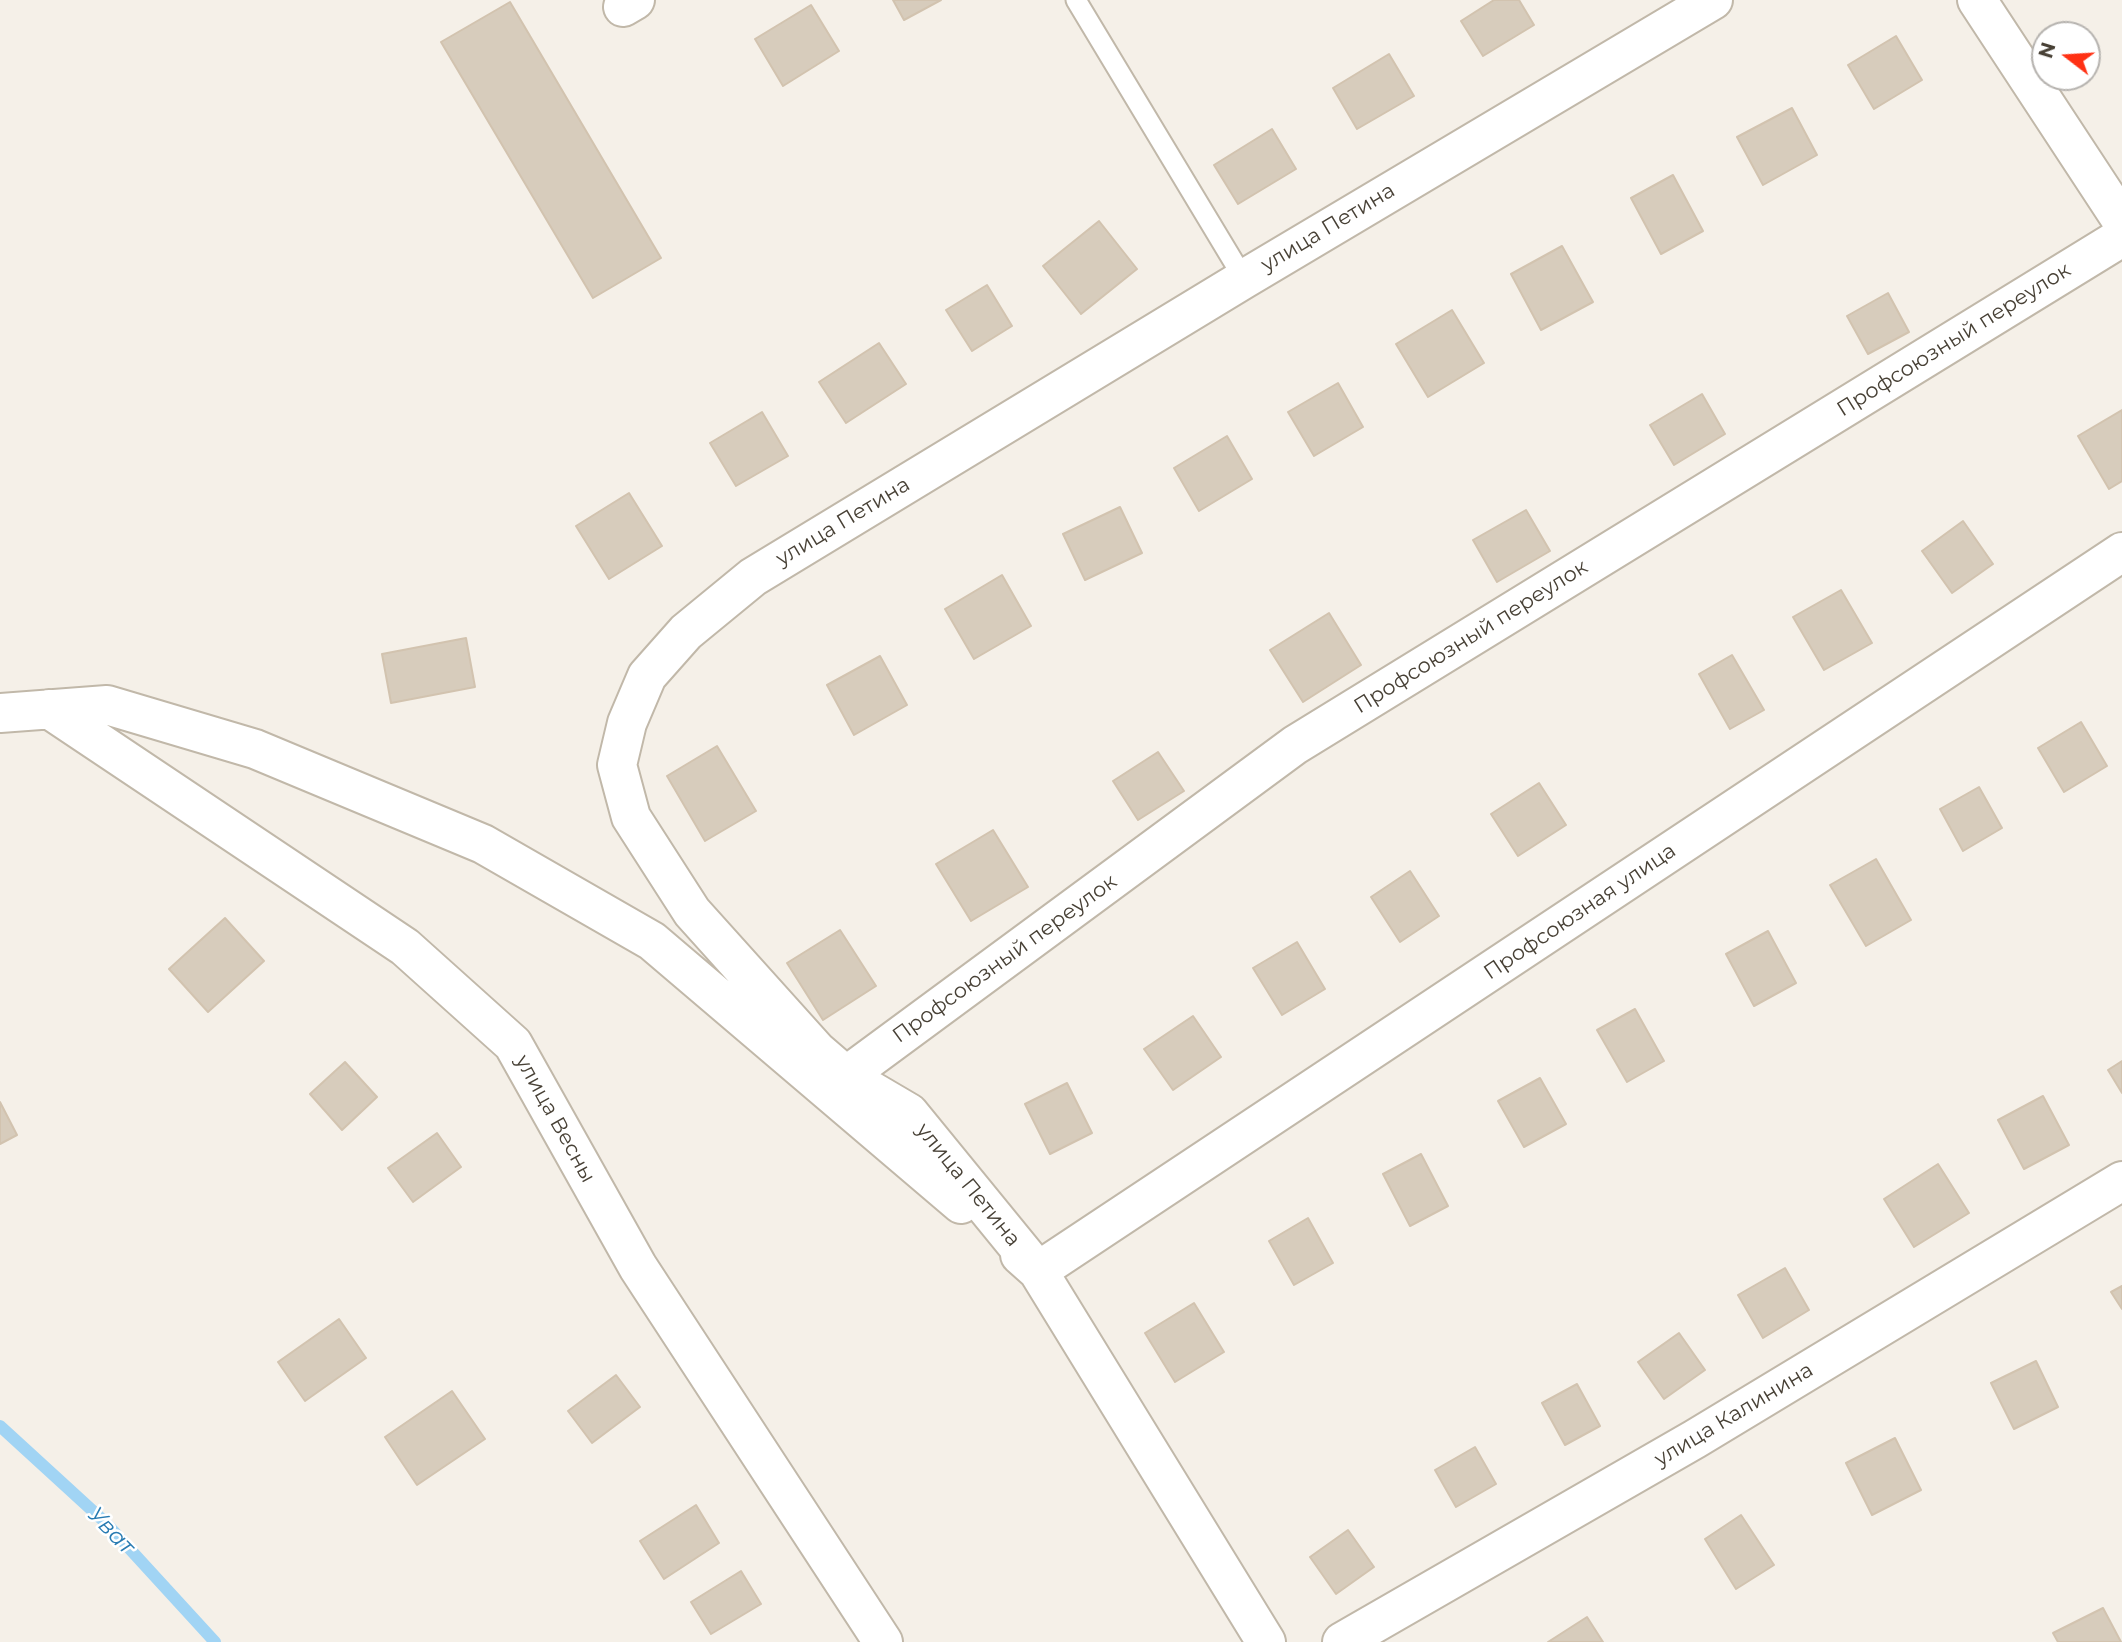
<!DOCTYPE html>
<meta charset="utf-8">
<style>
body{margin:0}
#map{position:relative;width:2122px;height:1642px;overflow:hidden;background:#f5f0e8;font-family:Montserrat,sans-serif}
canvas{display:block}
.north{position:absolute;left:2031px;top:21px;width:70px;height:70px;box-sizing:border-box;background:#fff;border:2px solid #b6b3af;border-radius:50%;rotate:287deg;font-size:19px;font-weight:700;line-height:28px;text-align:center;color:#484136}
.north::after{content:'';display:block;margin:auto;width:24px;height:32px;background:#ff3114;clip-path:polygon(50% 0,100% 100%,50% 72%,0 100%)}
</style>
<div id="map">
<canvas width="2122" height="1642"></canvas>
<div class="north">N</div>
</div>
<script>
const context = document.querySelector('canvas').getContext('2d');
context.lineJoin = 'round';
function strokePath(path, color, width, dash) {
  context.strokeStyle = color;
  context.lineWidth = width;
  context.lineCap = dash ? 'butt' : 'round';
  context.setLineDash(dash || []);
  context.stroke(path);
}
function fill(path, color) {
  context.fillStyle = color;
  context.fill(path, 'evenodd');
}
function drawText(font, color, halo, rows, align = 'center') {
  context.font = font + ' Montserrat,sans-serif';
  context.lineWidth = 5;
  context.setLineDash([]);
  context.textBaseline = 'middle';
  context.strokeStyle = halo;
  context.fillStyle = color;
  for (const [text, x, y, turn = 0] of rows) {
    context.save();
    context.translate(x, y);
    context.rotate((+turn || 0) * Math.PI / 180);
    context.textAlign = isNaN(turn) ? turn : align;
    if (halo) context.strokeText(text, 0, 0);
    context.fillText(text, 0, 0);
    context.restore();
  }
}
const stream = new Path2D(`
 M0,1426L106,1523L215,1642`);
const building = new Path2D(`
 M893,0H941L904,20Z
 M1494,0H1519L1534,25L1483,56L1461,21Z
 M510,2L661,258L593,298L441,42Z
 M811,5L839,51L783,86L755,39Z
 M1896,36L1922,80L1874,109L1848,65Z
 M1389,54L1414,96L1357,129L1333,88Z
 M1792,108L1817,155L1763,185L1737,137Z
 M1272,129L1296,169L1238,204L1214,165Z
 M1673,175L1703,231L1661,254L1631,198Z
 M1099,221L1137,269L1081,314L1043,266Z
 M1562,246L1593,302L1541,330L1511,274Z
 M987,285L1012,326L972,351L946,310Z
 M1888,293L1909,332L1868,354L1847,316Z
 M1452,310L1484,363L1428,397L1396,344Z
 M879,343L906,384L846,423L819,382Z
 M1338,383L1363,427L1314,456L1288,412Z
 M1702,394L1725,434L1674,465L1650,425Z
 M2122,410V481L2109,489L2078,436Z
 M762,412L788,456L736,486L710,443Z
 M1227,436L1252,479L1199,511L1174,468Z
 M629,493L662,546L609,579L576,526Z
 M1120,507L1142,553L1085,580L1063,534Z
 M1526,510L1550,551L1497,582L1473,540Z
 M1963,521L1993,564L1952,593L1922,551Z
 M1002,575L1031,626L974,659L945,609Z
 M1841,590L1872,643L1824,670L1793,617Z
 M1329,613L1361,665L1303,702L1270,650Z
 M466,638L475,687L391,703L382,654Z
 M1732,655L1764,710L1730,729L1699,674Z
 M880,656L907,705L854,735L827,685Z
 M2081,722L2107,766L2064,792L2038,748Z
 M717,746L756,811L705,841L667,776Z
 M1158,752L1184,791L1138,820L1113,781Z
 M1539,783L1566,825L1518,856L1491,814Z
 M1979,787L2002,828L1963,851L1940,809Z
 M993,830L1028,887L971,921L936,864Z
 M1876,859L1911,920L1866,946L1830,885Z
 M1410,871L1439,916L1400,942L1371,897Z
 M225,918L264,961L208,1012L169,969Z
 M840,930L876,986L823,1020L787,963Z
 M1768,931L1796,983L1754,1006L1726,954Z
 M1297,942L1325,989L1282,1015L1253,968Z
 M1635,1009L1664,1061L1627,1082L1597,1030Z
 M1193,1016L1221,1057L1173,1090L1144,1049Z
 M2122,1061V1093L2108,1070Z
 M345,1062L377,1097L342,1130L310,1094Z
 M1540,1078L1566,1124L1524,1147L1498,1101Z
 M1067,1083L1092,1133L1050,1154L1025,1104Z
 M2043,1096L2069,1145L2024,1169L1998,1120Z
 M0,1102L17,1135L0,1144Z
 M437,1133L461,1167L413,1202L388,1168Z
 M1421,1154L1448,1206L1410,1226L1383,1174Z
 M1938,1164L1969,1213L1914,1247L1884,1199Z
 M1308,1218L1333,1263L1294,1285L1269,1241Z
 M1785,1268L1809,1310L1763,1338L1738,1295Z
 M2122,1286V1309L2111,1292Z
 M1194,1303L1224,1352L1175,1382L1145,1333Z
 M339,1319L366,1358L305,1401L278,1362Z
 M1679,1333L1705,1370L1664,1399L1638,1362Z
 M2036,1361L2058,1407L2014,1429L1991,1383Z
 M616,1375L640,1407L592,1443L568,1411Z
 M1577,1384L1600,1426L1565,1445L1542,1403Z
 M452,1391L485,1439L417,1485L385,1437Z
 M1895,1438L1921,1490L1872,1515L1846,1463Z
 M1475,1447L1496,1484L1456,1507L1435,1470Z
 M696,1505L719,1543L664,1579L640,1541Z
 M1741,1515L1774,1565L1736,1589L1705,1539Z
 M1348,1530L1374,1567L1336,1594L1310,1557Z
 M741,1571L761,1604L711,1634L691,1602Z
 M2103,1608L2121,1642H2058L2053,1633Z
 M1587,1617L1603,1642H1548Z`);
const service = new Path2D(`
 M1076,0L1244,279`);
const minor = new Path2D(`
 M1977,0L2122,221
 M623,7L635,0
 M49,709L405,947L513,1044L638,1267L883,1642
 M0,713L107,705L255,749L483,844L652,941L961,1204
 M846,1076L1295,745L2122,237
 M1020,1255L1038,1271L1266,1642
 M1038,1271L909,1113L846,1076L817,1051L692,912L631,817L617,765L627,723L647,676L686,632L753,577L1244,279L1713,0
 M1038,1271L2122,552
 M1342,1642L1695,1439L2122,1181`);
const streetNames = [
 ["улица Петина",1328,228,-31],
 ["Профсоюзный переулок",1954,340,-32],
 ["улица Петина",843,522,-31],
 ["Профсоюзный переулок",1471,637,-32],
 ["Профсоюзная улица",1580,912,-34],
 ["Профсоюзный переулок",1005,959,-36],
 ["улица Весны",555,1119,61],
 ["улица Петина",968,1185,51],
 ["улица Калинина",1734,1415,-31]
];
const waterNames = [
 ["Уват",111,1531,46]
];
strokePath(stream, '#a1d4f4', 12);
fill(building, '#d7ccbc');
strokePath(building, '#d2c3af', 2);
strokePath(service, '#c1b8a9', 23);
strokePath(minor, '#c1b8a9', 42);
strokePath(service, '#fff', 19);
strokePath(minor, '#fff', 38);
drawText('21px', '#484136', '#fff', streetNames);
drawText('italic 23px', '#287bb2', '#fff', waterNames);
</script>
